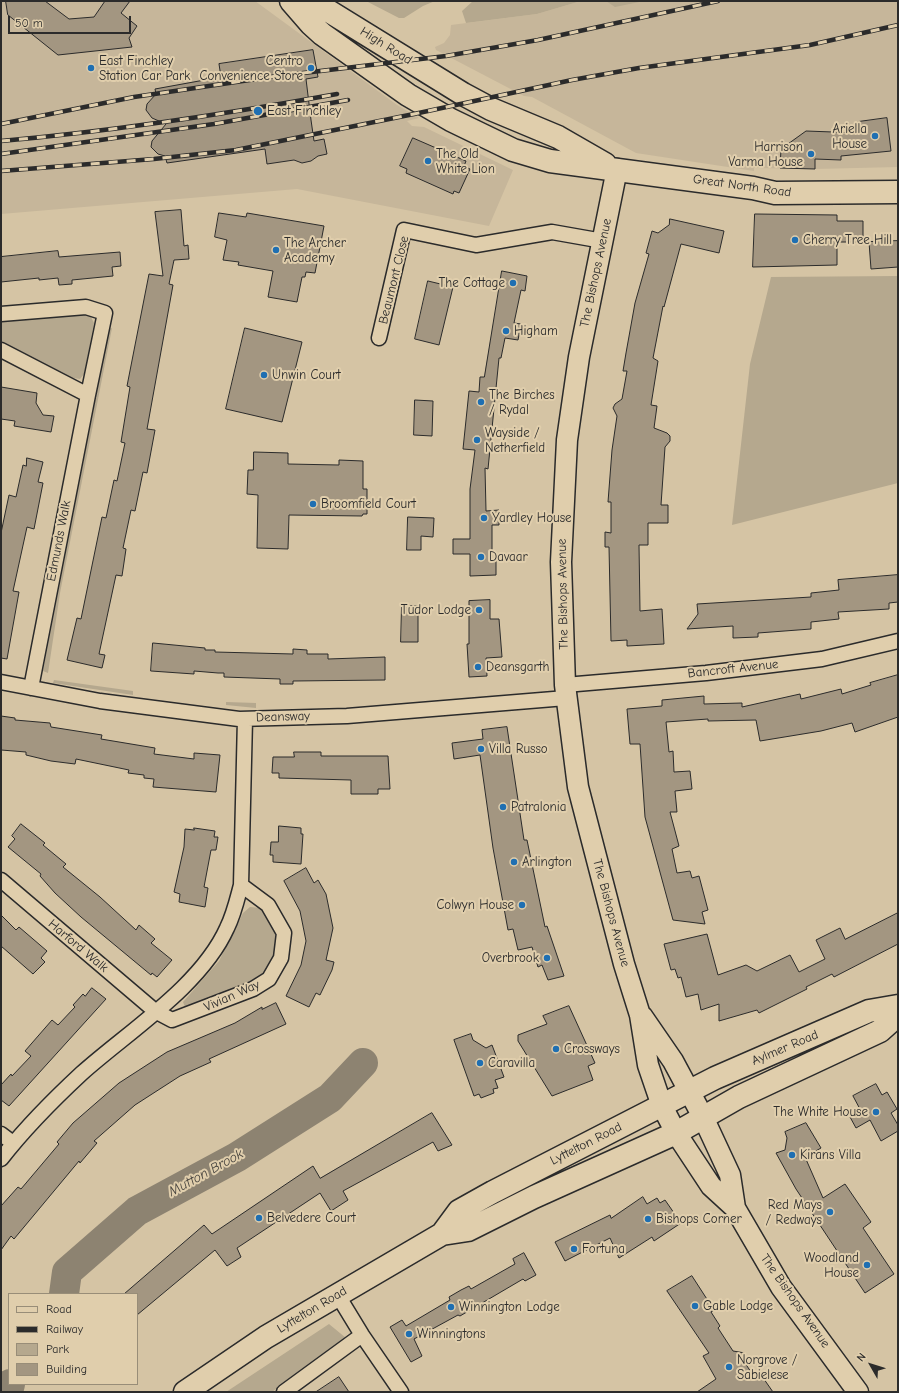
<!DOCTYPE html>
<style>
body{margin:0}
#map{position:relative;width:899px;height:1393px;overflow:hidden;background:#d5c4a4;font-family:"Comic Neue",sans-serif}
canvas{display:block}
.frame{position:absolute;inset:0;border:2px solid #2b2b2b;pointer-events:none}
.legend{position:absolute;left:8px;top:1293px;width:130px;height:92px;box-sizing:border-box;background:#e0ceac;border:1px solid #988d78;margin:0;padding:5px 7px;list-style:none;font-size:12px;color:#2b2b2b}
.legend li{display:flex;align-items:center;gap:8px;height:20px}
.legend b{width:20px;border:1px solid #988d78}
.north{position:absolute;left:851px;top:1345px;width:40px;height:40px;-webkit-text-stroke:3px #e0ceac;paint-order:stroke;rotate:309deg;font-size:11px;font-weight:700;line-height:16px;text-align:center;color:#2b2b2b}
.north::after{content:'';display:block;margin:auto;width:14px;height:18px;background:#2b2b2b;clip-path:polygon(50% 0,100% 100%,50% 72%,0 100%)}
.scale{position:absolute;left:8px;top:16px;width:123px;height:18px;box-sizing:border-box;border:2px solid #2b2b2b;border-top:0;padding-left:5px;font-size:12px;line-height:14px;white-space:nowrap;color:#2b2b2b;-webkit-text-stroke:3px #e0ceac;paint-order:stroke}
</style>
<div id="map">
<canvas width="899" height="1393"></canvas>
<div class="frame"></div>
<ul class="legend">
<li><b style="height:5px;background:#e0ceac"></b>Road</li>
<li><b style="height:5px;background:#2b2b2b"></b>Railway</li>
<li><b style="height:11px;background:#b5a88e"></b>Park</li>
<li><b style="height:11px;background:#a39681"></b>Building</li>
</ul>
<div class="north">N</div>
<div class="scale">50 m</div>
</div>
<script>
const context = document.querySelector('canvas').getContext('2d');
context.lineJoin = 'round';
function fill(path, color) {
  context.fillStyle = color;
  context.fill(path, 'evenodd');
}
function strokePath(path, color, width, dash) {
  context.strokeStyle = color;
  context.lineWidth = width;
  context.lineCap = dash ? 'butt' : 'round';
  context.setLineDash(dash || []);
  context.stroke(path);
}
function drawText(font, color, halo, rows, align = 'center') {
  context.font = font + ' "Comic Neue",sans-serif';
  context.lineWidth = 4;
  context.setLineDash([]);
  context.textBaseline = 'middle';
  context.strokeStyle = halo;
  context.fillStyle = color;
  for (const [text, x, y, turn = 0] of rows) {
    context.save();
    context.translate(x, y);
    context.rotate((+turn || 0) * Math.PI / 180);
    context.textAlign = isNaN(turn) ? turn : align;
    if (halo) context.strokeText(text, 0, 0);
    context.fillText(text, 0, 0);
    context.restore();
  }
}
const built = new Path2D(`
 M1,1H255L397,105L419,118L407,121L412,126L424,127L513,170L489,226L297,189L1,214Z
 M581,1H898V167L815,169L754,168V171L636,153L532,97L524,96L436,50L435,47L444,43L450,35L451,25L537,14Z`);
const green = new Path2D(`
 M366,1H435L423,6L404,18H399Z
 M473,1H581L537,14L466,23L462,11Z
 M606,1H644L615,7Z
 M898,276V483L732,525L750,364L771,277Z
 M84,312L90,315L94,323L84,374L80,379L68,377L1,343V320Z
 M112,328L60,593L48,673L43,671L108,335L109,329Z
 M54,680L133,691V695L53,683Z
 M226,702L256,703V708L226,705Z
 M250,907L260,908C283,932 282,959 256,981L191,1007H185L183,1002L219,961L243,913Z
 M329,1324L346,1338L272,1392H226Z`);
const river = new Path2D(`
 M64,1294L67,1272L137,1211L237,1157L330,1098L363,1063
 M8,1392L10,1384`);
const building = new Path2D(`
 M6,1H45L69,19L94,17L105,1H130L121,13L137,26L129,38L132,47L58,55L8,15Z
 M313,50L318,77L306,79L311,120L314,141L324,139L327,154L318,156L311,161L302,163L294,160L267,164L265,149L167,163L165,156L158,154L151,147L152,141L166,124L152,118L146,110L147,104L156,94L155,89L221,77L219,64Z
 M887,118L891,151L841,156V160L815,159V169L780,168L781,149L806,131L860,133L858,122Z
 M413,138L466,161L464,166L470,169L459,193L454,191L453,194L406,173L407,169L400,166Z
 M181,210L184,246L188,245L189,259L174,260L169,284L173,285L147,429L155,430L147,473L143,472L135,511L131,510L123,548L126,549L122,576L116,575L99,654L105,655L102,668L67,660L77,618L81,619L102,517L106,518L114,480L117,481L125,443L121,442L130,387L127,386L149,274L163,276L155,212Z
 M219,213L246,217L247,213L324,226L315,273L306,272L305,277H302L297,302L268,297L273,271L238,265L239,262L223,260L227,240L215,237Z
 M755,214L837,215V221H863V242H837V265L753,267Z
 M670,219L724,231L719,253L681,244L664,307L663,306L653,358L658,361L651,405L657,406L654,428L667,433L670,436V441L665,447L661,505H668V523H648V545H639L640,611L662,609L664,644L627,646V640L611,641L609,547H605V532L611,533V502H608L612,450L617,416L613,408L615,404L622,399L627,371H623L626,353L635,303L649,254L646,253L652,231L658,233L669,225Z
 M898,241V267L871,269L869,242Z
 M58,251L59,257L120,252L121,266L112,267L113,276L72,280V284L59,285L58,278L39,280V278L1,282V257Z
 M502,271L527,276L525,291L521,290L514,323L521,324L518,340L505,338L501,358H499L488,469L485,468L486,511L499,510V525H492V560H496V575L470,576V554H453V539H470V489L475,450L463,449L469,391L479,392L480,377H484Z
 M428,281L453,287L439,345L415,339Z
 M245,328L302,342L282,422L226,409Z
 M1,387L37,393L36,403L43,415L54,416L51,432L14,426L15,421L1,419Z
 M415,400L433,401L432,436L414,435Z
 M254,452L288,453V464L339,465V460L363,461V489H367V514H363L362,516L289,515L288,549L257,548L258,495L247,494L248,470H253Z
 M27,458L43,462L38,482L43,483L34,529L27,527L13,591L19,592L7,659L1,658V533L9,495L16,497L23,465L26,466Z
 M408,517L434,518L433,537L421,536V550H407Z
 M898,575V602L889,603V609L838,612L839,619L811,622V629L758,633V637L733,638V626L687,629L698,614L697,604L811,597V593L839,590L838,580Z
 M490,600V619H499L502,657L486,658L487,676L469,677L467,644H469V601Z
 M402,605L418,606V642H401Z
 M153,643L205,648V650H215V652L293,654V649L307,650V654H328V659L385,657V680L293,681V684H280V679L224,677V673H218L194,671V674L151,671Z
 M898,675V717L855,732L852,723L821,731L760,741L756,720L708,721V719L666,722L669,752L673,751L674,772L690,771L692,789L675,791L677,812H670L679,846L672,849L677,873L690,871L692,878L699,876L708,910L702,912L705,924L673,920L645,817L640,744H630L627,709L662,706V700L704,696V704L742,703V707L800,694L801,699L841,689L842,694L871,685L870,683Z
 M1,716L15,718V720L50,723L51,727L102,735L101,739L155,748L154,754L194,759V753L220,755L216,792L153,787L154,779L144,778V775L128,773L129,770L76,759L75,764L51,761L26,755V752L1,750Z
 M507,727L524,840H527L545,927L547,926L564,976L548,980L542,965L538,967L532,947L518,950L513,929L508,930L493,848L480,755L454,759L452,743L483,739L482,730Z
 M294,752H321V756H388L390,789H378V794H351V780L279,778V773H272L273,757H294Z
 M21,824L45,843L43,845L66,864L63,867L100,897L136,930L139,925L155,939L151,943L172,960L157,977L152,973L151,975L81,917L55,893L40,876L41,874L8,847L15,839L12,836Z
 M279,826L301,828V834H303L301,864L273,862V855H270L271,842H278Z
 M194,828L215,831L214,837H218L216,850H211L204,887L208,888L205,907L179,902L180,894L174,892L184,847L185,829L194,830Z
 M306,868L314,883L318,880L326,894L333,928L326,960L334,962L332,970L320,995L316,993L309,1007L286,996L301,965L306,941L300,911L284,881Z
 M898,913V944L834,977L832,974L806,987L807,989L759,1013L757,1010L719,1021V1004L701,1010L698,994L686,997L681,977L678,978L675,969L671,970L664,944L707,934L718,975L746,965L757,971L790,955L799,972L825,959L816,940L840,928L845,939Z
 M1,915L16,930L19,927L47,951L41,958L45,962L33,974L1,946Z
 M92,988L106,999L9,1106L1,1100V1085L11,1074L12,1076L31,1056L25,1051L52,1020L58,1025L75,1007L73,1005L83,994L85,996Z
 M276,1003L286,1024L209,1059L211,1062L180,1076L135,1105L94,1141L97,1143L80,1163L79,1161L14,1239L11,1236L1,1250V1206L18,1187L21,1189L59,1144L57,1142L73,1123L119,1083L167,1052L235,1023L262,1007V1009Z
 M569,1006L595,1063L588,1066L593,1080L552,1096L518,1041V1035L547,1024L543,1016Z
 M471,1034L473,1040L486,1048L492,1045L504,1077L495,1080L498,1088L493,1089L494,1093L481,1098L479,1094L474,1096L454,1040Z
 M876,1084L882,1095L887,1092L897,1109L891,1113L898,1125V1131L881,1141L870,1120L856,1128L850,1117L861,1111L853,1096Z
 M432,1113L452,1145L438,1151L433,1142L343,1191L348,1200L331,1211L320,1193L237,1248L241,1257L227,1266L215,1250L137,1315V1294H124L204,1225L212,1234L313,1166L320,1178Z
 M806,1123L821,1148L805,1157L823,1198L845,1184L871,1222L863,1228L894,1274L865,1293L796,1189L776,1153L785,1150L787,1138L785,1132Z
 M643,1197L647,1204L657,1198L660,1203L665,1200L681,1223L654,1241L652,1237L619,1258L610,1238L565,1261L555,1242L610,1215L611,1218Z
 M524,1253L536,1275L525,1281L523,1279L460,1316L458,1315L414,1339L422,1356L411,1362L390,1327L402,1320L406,1326L450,1300L449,1297L461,1290L469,1286L471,1289L515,1264L513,1259Z
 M692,1276L714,1310L711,1312L720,1326L718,1328L733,1351L745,1353L743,1360L753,1375L759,1372L773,1392H697L716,1379L703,1356L709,1353L667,1291Z
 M339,1377L349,1392H316Z`);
const street = new Path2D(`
 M1,314L86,307L105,313L88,395L31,688
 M379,338L404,230L476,245L552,232L603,241
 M1,350L88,395
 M1,682L100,701L239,719L347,716L566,698
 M565,685L706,673L822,659L898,641
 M1,880L155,1011L172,1020L253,989L269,979L281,958L284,933L268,905L241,885
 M1,1134L13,1143
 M1,1159C25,1128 54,1099 82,1073C129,1031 201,986 227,928C234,914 237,900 241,885L245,719
 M337,1294L362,1335L401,1392
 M284,1392L362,1335`);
const secondary = new Path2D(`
 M617,169L579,357L567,440L561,562L565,685L578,787L624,964L640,1015L648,1065L662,1106L676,1133L711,1186L735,1208L781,1287L858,1392
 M642,1016L673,1061L703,1117L730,1175L735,1208`);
const primary = new Path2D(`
 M291,1L311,24L322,34L408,95L451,120L513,150L550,161L753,188L775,193L898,192
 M308,1L322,7L463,94L491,109L558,137L605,164`);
const highway = new Path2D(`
 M442,1234L468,1230L534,1197L676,1133L739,1097L880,1031L898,1015
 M185,1392L266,1337L442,1234L459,1211L493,1192L715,1078L869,1011L898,1006`);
const rail = new Path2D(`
 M1,124L134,97L270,77L446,56L538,40L718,1
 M1,141C114,131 226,114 337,94
 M1,154L214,124L348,100
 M1,171L154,159L236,150L414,114L572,80L639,68L810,45L898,25`);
const markers = [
 [91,68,4,"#1f6fb2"],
 [311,68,4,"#1f6fb2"],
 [258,111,5,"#1f6fb2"],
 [875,136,4,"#1f6fb2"],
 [811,154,4,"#1f6fb2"],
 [428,161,4,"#1f6fb2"],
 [795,240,4,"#1f6fb2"],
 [276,250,4,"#1f6fb2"],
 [513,283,4,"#1f6fb2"],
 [506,331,4,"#1f6fb2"],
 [264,375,4,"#1f6fb2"],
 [481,402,4,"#1f6fb2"],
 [477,440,4,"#1f6fb2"],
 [313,504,4,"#1f6fb2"],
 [484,518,4,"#1f6fb2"],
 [481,557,4,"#1f6fb2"],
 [479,610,4,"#1f6fb2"],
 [478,667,4,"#1f6fb2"],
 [481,749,4,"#1f6fb2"],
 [503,807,4,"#1f6fb2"],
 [514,862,4,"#1f6fb2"],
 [522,905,4,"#1f6fb2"],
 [547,958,4,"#1f6fb2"],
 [556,1049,4,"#1f6fb2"],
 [480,1063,4,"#1f6fb2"],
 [876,1112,4,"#1f6fb2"],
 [792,1155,4,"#1f6fb2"],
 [830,1212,4,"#1f6fb2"],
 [259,1218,4,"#1f6fb2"],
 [648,1219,4,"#1f6fb2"],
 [574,1249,4,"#1f6fb2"],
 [867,1265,4,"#1f6fb2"],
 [695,1306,4,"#1f6fb2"],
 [451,1307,4,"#1f6fb2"],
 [409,1334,4,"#1f6fb2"],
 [729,1367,4,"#1f6fb2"]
];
const streetNames = [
 ["High Road",386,46,32],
 ["Great North Road",742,186,8],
 ["The Bishops Avenue",596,273,-78],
 ["Beaumont Close",394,280,-76],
 ["Edmunds Walk",59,541,-79],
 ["The Bishops Avenue",563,594,-91],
 ["Bancroft Avenue",733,669,-6],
 ["Deansway",283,717,-2],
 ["The Bishops Avenue",611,913,75],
 ["Harford Walk",78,946,40],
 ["Vivian Way",232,996,-24],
 ["Aylmer Road",785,1048,-23],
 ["Lyttelton Road",586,1144,-27],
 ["The Bishops Avenue",795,1301,55],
 ["Lyttelton Road",312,1310,-31]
];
const poiNames = [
 ["East Finchley",99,61],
 ["Station Car Park",99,76],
 ["Centro",303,61,"right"],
 ["Convenience Store",303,76,"right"],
 ["East Finchley",267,111],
 ["Ariella",867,129,"right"],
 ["House",867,144,"right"],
 ["Harrison",803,147,"right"],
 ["Varma House",803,162,"right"],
 ["The Old",436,154],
 ["White Lion",436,169],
 ["Cherry Tree Hill",803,240],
 ["The Archer",284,243],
 ["Academy",284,258],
 ["The Cottage",505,283,"right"],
 ["Higham",514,331],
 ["Unwin Court",272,375],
 ["The Birches",489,395],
 ["/ Rydal",489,410],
 ["Wayside /",485,433],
 ["Netherfield",485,448],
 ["Broomfield Court",321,504],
 ["Yardley House",492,518],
 ["Davaar",489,557],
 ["Tudor Lodge",471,610,"right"],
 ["Deansgarth",486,667],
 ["Villa Russo",489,749],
 ["Patralonia",511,807],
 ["Arlington",522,862],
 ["Colwyn House",514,905,"right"],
 ["Overbrook",539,958,"right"],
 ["Crossways",564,1049],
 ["Caravilla",488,1063],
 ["The White House",868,1112,"right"],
 ["Kirans Villa",800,1155],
 ["Red Mays",822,1205,"right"],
 ["/ Redways",822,1220,"right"],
 ["Belvedere Court",267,1218],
 ["Bishops Corner",656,1219],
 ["Fortuna",582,1249],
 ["Woodland",859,1258,"right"],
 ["House",859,1273,"right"],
 ["Gable Lodge",703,1306],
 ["Winnington Lodge",459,1307],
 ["Winningtons",417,1334],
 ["Norgrove /",737,1360],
 ["Sabielese",737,1375]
];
const waterNames = [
 ["Mutton Brook",206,1173,-29]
];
fill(built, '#c6b69a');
fill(green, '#b5a88e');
strokePath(river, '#8d8371', 30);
fill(building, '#a39681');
strokePath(building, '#2b2b2b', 1);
strokePath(street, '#2b2b2b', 17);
strokePath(secondary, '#2b2b2b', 23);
strokePath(primary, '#2b2b2b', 25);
strokePath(highway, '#2b2b2b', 25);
strokePath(street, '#e0ceac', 14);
strokePath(secondary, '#e0ceac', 20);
strokePath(primary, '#e0ceac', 22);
strokePath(highway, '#e0ceac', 22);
strokePath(rail, '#2b2b2b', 4.5);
strokePath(rail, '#e0ceac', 3, [9]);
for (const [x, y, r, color] of markers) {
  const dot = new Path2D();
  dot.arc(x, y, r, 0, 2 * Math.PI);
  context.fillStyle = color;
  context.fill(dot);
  strokePath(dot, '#e0ceac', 1.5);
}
drawText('13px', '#2b2b2b', '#e0ceac', streetNames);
drawText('13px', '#2b2b2b', '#e0ceac', poiNames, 'left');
drawText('italic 14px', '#44413c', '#e0ceac', waterNames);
</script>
